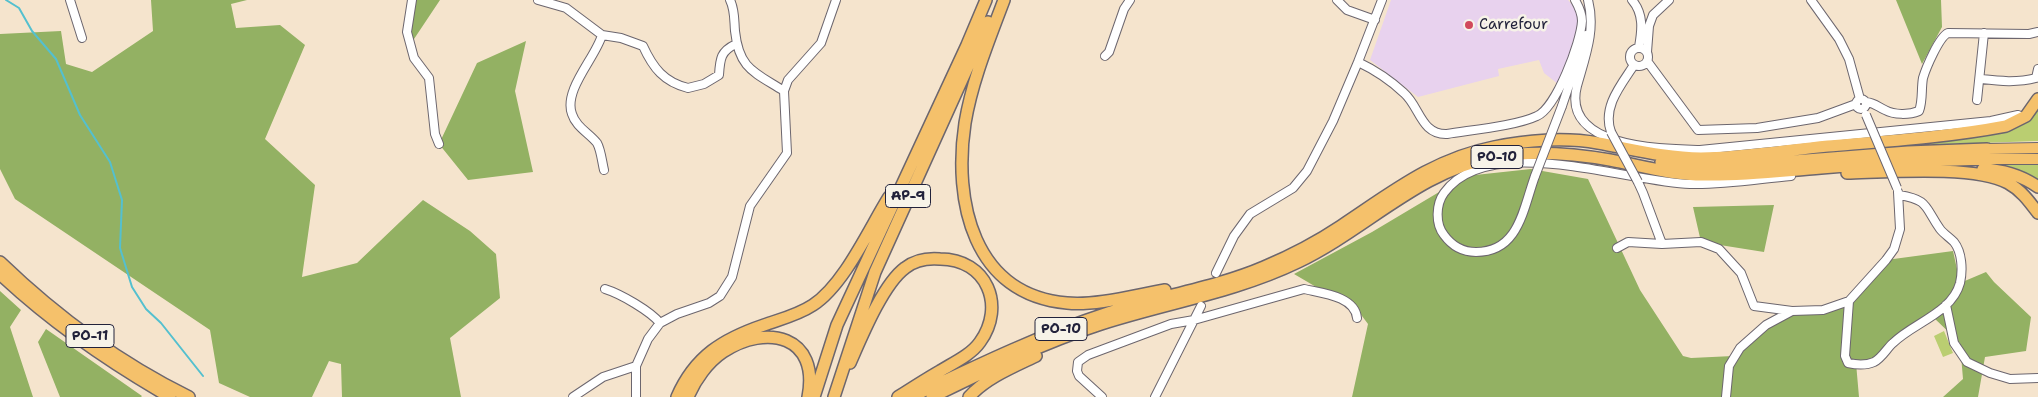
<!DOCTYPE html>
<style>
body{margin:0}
canvas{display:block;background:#f5e4cd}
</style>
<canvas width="2038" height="397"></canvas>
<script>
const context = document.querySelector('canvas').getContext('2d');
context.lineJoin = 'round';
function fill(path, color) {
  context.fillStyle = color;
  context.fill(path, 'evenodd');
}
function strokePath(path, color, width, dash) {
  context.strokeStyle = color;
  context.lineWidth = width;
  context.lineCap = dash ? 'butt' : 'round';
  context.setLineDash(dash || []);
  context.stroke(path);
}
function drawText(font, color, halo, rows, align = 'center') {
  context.font = font + ' "Shantell Sans",sans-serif';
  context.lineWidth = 5;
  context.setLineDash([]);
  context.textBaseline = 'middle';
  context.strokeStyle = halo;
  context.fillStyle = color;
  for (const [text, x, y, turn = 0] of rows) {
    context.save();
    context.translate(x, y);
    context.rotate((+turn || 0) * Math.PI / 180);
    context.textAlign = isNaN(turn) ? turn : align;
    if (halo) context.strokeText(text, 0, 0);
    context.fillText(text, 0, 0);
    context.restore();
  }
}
const built = new Path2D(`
 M1391,0H1568L1575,8L1578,15V22L1572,49L1558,84L1544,73L1539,60L1498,69L1499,76L1418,97L1370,60Z`);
const green = new Path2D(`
 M2038,108V141L1892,146L2003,131Z
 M2038,163V181L1987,164Z
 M1944,331L1953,353L1943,357L1934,336Z`);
const forest = new Path2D(`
 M151,0H247L231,4L236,28L280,25L305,45L265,139L315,185L302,277L357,263L423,200L470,231L496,254L500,298L450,338L461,397H342L341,364L329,361L312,397H250L219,383L210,330L15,199L0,169V34L61,31L66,64L92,72L153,31Z
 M415,0H440L410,45L407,32Z
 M1896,0H1941L1942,27L1922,64Z
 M526,41L515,91L533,172L468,180L439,144L477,63Z
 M1531,169L1588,179L1640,290L1683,356L1691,358L1733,356L1740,348L1792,311L1849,301L1886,260L1953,251L1960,283L1986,272L1994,282L2031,317L2026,351L1985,357L1978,397H1943L1963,379L1960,343L1932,316L1876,361L1856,363L1859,397H1352L1368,324L1350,300L1323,291L1294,274L1372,232L1466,176Z
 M1774,205L1764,252L1701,242L1693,207Z
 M0,291L21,310L10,327L33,397H0Z
 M46,329L142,396L141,397H60L38,342Z`);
const stream = new Path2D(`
 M6,0L19,8L32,31L56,59L80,115L110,162L122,200L120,248L132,287L146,309L161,323L203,376`);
const minor = new Path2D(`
 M70,0L82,38
 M412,0L407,32L414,58L429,78L435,134L439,144
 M538,0L566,8L602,35L621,38L643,46C653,68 664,82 688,88L704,84L719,75C720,58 721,51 736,44
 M730,0C735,10 734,20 735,31C739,69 754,72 784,91
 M1337,0L1347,10L1375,20
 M1588,0C1596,30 1585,57 1577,86C1561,148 1661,149 1700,150L1991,121L2018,115
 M1632,0C1644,14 1642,30 1639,47
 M1811,0L1839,39L1849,59L1860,99
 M602,35C596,57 563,90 572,114C576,127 589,133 597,143C601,150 602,162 604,170
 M1630 57a9 9 0 1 1 18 0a9 9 0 1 1-18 0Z
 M1647,52L1649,26L1653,15L1669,0
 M1105,56L1109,52L1124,9L1130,0
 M1647,61L1698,130L1757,128L1818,118L1856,104
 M1358,62C1375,70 1390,80 1404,93C1420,107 1421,135 1447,134C1471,130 1516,126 1537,116C1556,108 1581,42 1582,21C1582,13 1579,7 1575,0
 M1980,79C1999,81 2017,83 2036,78L2038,69
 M1856 104a5 5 0 1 1 10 0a5 5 0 1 1-10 0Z
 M1977,100L1984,33
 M1866,102C1875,103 1878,107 1885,110C1894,115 1909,115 1919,111C1923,101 1921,89 1923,78C1926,68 1939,37 1948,33L2029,34L2038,32
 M1562,106L1586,35
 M1611,132C1602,107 1621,85 1634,65
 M1535,176C1523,209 1519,252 1476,252C1462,252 1452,246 1444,235C1435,224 1436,204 1444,193C1488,131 1626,182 1690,184C1724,185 1758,179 1791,176
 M1638,182L1643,193L1662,244L1701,242L1719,249L1741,273L1754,306L1792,311
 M1617,248L1628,242L1662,244
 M1216,273L1234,236L1250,214L1293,188L1307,171L1333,121L1358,62L1382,0
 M605,289C621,294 650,311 660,323
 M1849,301L1845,356L1848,363C1857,365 1865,366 1874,362C1882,358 1887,348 1893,343C1913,323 1952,313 1960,283C1963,270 1962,252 1954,242C1949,237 1944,234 1940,229C1924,206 1929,200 1899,195
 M1946,305L1954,343L1967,362L1990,373L2010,379L2038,378
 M573,397L603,377L636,366
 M636,397V366L648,339L660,323L677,314L709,303L720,296L732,277L750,206L787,153L784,91L788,80L821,43L836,0
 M1102,397L1079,376L1077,371L1078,362L1088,355L1171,324L1194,320L1304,289C1321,293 1355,296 1357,318
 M1155,397L1201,306
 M1726,397L1729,366L1740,348L1766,325L1792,311L1823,310L1849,301L1886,260L1894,249L1900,229L1898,192`);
const major = new Path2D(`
 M1987,149L2038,148
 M1988,159H2038`);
const highway = new Path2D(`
 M1004,0C989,40 972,81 965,123C953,201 973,295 1067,303C1095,306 1136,295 1165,290
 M1661,162L1694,167H1718L1908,152L1987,149
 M1983,169C2003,170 2021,175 2038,187
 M1847,173C1887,172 1975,165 2008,183C2021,190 2029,201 2038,213
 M0,262C55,315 120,363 189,397
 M0,274C51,322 109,362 170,397
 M850,363C861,338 883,284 905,268C915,260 928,258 940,259C987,259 1006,306 980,342C971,355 953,363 940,371C926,379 912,388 898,397
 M677,397C695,356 723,339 764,325C781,319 798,315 813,305C844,285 869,229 889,197
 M688,397C695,380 708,362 723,352C767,323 820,336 808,397
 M814,397L837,325L967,45L986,0
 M834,397L875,272L988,22
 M911,397C976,366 1040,335 1108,313C1159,296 1215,288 1264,267C1290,256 1317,242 1341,226C1391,193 1433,159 1494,147C1526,140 1565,137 1598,143C1632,149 1666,158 1701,158C1743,158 1786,150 1828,146C1887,141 1948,137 2006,126L2026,116L2038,99
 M932,397C987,370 1042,343 1101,324C1166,303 1236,292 1298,262C1365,230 1419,171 1494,157C1533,150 1571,153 1610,160C1642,166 1672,175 1704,175C1743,176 1782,171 1821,168C1877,163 1933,160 1988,159
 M969,397C986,378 1013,367 1036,356`);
const minorBridge = new Path2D(`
 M1866,115L1897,188
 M1611,132L1638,182
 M1535,176L1562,106`);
const markers = [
 [1469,25,5,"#d1495b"]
];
const shields = [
 [1497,157,52],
 [908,196,45],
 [1061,329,52],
 [90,336,48]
];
const shieldNames = [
 ["PO-10",1497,157],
 ["AP-9",908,196],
 ["PO-10",1061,329],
 ["PO-11",90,336]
];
const poiNames = [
 ["Carrefour",1479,25]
];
fill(built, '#e8d2ee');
fill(green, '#bace71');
fill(forest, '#93b163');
strokePath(stream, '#54c0cf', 2);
strokePath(minor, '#6c666e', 10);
strokePath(major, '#6c666e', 12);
strokePath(highway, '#6c666e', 14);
strokePath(minor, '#fff', 8);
strokePath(major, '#f5c16b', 10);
strokePath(highway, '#f5c16b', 11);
strokePath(minorBridge, '#6c666e', 10, []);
strokePath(minorBridge, '#fff', 8);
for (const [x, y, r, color] of markers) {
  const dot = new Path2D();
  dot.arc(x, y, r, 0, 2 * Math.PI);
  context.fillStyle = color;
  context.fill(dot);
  strokePath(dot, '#f7f3e8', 2);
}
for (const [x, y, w] of shields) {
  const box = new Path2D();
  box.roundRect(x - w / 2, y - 11.5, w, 23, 4);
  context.fillStyle = '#f7f3e8';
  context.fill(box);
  strokePath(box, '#22223b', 1);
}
drawText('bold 14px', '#22223b', null, shieldNames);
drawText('15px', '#22223b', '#f7f3e8', poiNames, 'left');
</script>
